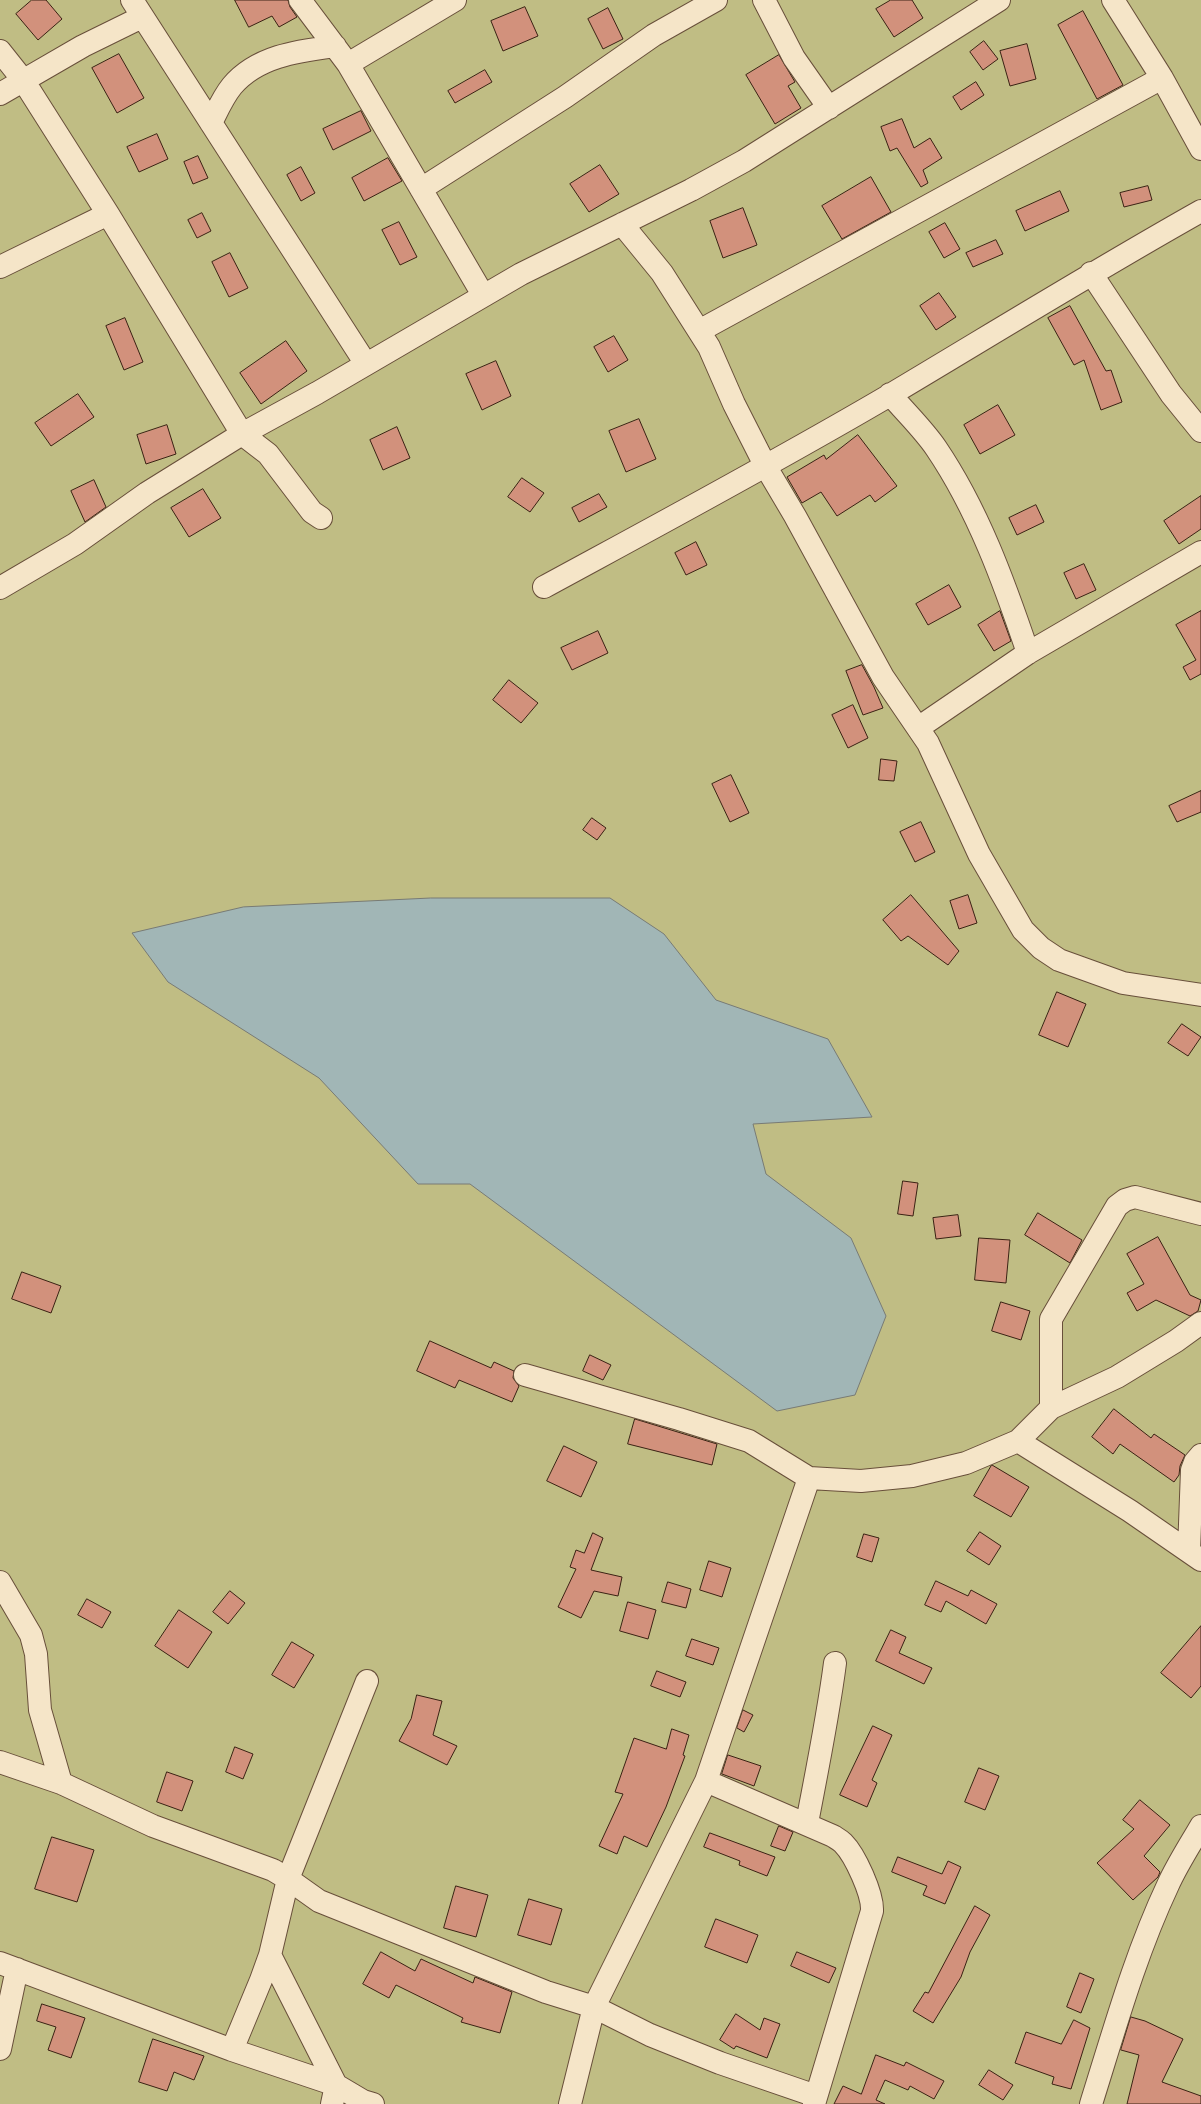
<!DOCTYPE html>
<style>
body{margin:0}
canvas{display:block;background:#f0d7ab}
</style>
<canvas width="1201" height="2104"></canvas>
<script>
const context = document.querySelector('canvas').getContext('2d');
context.lineJoin = 'round';
function fill(path, color) {
  context.fillStyle = color;
  context.fill(path, 'evenodd');
}
function strokePath(path, color, width, dash) {
  context.strokeStyle = color;
  context.lineWidth = width;
  context.lineCap = dash ? 'butt' : 'round';
  context.setLineDash(dash || []);
  context.stroke(path);
}
const green = new Path2D(`
 M0,0H1201V2104H0Z`);
const water = new Path2D(`
 M431,898H610L664,934L716,1000L828,1039L872,1117L753,1124L766,1174L851,1238L886,1316L855,1395L777,1411L470,1184H418L319,1078L168,982L132,933L243,907Z`);
const building = new Path2D(`
 M32,0H46L62,19L38,40L16,14Z
 M235,0H288L290,7L297,17L279,27L272,16L249,27Z
 M891,0H912L923,18L894,37L876,9Z
 M525,7L538,36L503,51L491,21Z
 M608,8L623,39L603,49L588,19Z
 M1083,11L1123,85L1097,99L1058,25Z
 M984,41L998,59L983,70L970,52Z
 M1027,44L1036,79L1010,86L1000,51Z
 M119,54L144,98L117,113L92,68Z
 M779,55L795,82L788,86L801,108L775,124L746,75Z
 M485,70L492,82L455,103L448,91Z
 M976,82L984,95L961,110L953,97Z
 M361,111L371,131L333,150L323,129Z
 M902,119L914,148L930,138L942,158L923,170L928,183L921,187L897,148L890,151L881,127Z
 M157,134L168,159L139,172L127,147Z
 M198,156L208,178L193,184L184,162Z
 M388,158L402,181L364,201L352,178Z
 M600,165L619,194L589,212L570,184Z
 M301,167L315,193L301,201L287,175Z
 M871,177L891,212L842,239L822,206Z
 M1148,186L1152,200L1124,207L1120,193Z
 M1060,191L1069,211L1025,231L1016,211Z
 M743,208L757,245L723,258L710,221Z
 M202,213L211,231L197,238L188,220Z
 M399,222L417,257L400,265L382,230Z
 M945,223L960,249L944,258L929,232Z
 M996,240L1003,254L973,267L966,253Z
 M230,253L248,288L229,297L212,262Z
 M939,293L956,317L936,330L920,306Z
 M1070,306L1106,371L1111,370L1122,402L1101,410L1084,360L1074,365L1048,318Z
 M125,318L143,362L124,370L106,326Z
 M614,336L628,360L608,372L594,347Z
 M286,341L307,371L261,404L240,373Z
 M496,361L511,396L482,410L466,374Z
 M78,394L94,417L51,446L35,423Z
 M998,405L1015,435L980,454L964,425Z
 M639,419L656,459L626,472L609,431Z
 M167,425L176,454L146,464L137,435Z
 M397,427L410,458L383,470L370,440Z
 M858,435L897,486L875,502L870,495L837,516L821,492L802,503L787,477L824,455L826,459Z
 M522,478L544,493L530,512L508,497Z
 M94,480L106,507L85,522L71,491Z
 M203,489L221,518L189,537L171,508Z
 M599,494L607,507L579,522L572,508Z
 M1201,496V529L1179,544L1164,521Z
 M1036,505L1044,522L1017,535L1009,518Z
 M696,542L707,565L686,575L675,553Z
 M1084,564L1096,590L1076,599L1064,573Z
 M949,585L961,607L928,625L916,604Z
 M1000,611L1011,641L994,651L978,625Z
 M1201,611V674L1190,680L1183,667L1196,660L1176,625Z
 M598,631L608,653L572,670L561,648Z
 M862,665L874,687L883,708L863,715L846,671Z
 M509,680L538,703L521,723L493,700Z
 M853,705L868,738L848,748L832,715Z
 M881,759L897,761L894,781L879,780Z
 M731,775L749,813L730,822L712,784Z
 M1201,791V812L1177,822L1169,806Z
 M592,818L606,828L597,840L583,830Z
 M921,822L935,852L915,862L900,832Z
 M911,895L959,951L948,965L908,936L901,941L883,920Z
 M968,895L977,923L959,929L950,901Z
 M1057,992L1086,1004L1068,1047L1039,1035Z
 M1182,1024L1201,1037L1188,1056L1168,1043Z
 M903,1181L918,1183L913,1216L898,1214Z
 M1038,1213L1082,1240L1070,1263L1025,1235Z
 M958,1215L961,1236L936,1239L933,1218Z
 M1158,1237L1190,1295L1201,1300L1198,1311L1190,1316L1156,1300L1137,1311L1127,1293L1144,1284L1127,1254Z
 M979,1238L1010,1240L1006,1283L975,1280Z
 M22,1272L61,1286L51,1313L12,1299Z
 M1001,1302L1030,1311L1021,1340L992,1331Z
 M430,1341L491,1368L494,1362L514,1371L513,1378L519,1386L512,1402L459,1380L455,1388L417,1371Z
 M590,1355L611,1365L603,1380L583,1371Z
 M1114,1409L1151,1438L1154,1434L1185,1455L1180,1466L1179,1475L1174,1482L1120,1444L1113,1454L1092,1437Z
 M635,1419L717,1444L712,1465L628,1444Z
 M564,1446L597,1462L581,1497L547,1481Z
 M992,1465L1029,1487L1011,1517L974,1496Z
 M980,1532L1001,1546L989,1565L967,1551Z
 M593,1533L603,1538L591,1570L622,1577L618,1596L594,1591L581,1618L558,1607L576,1569L570,1567L576,1550L584,1553Z
 M864,1534L879,1538L872,1562L857,1557Z
 M709,1561L731,1568L722,1597L700,1590Z
 M936,1581L968,1596L971,1590L997,1604L986,1624L946,1601L941,1612L925,1605Z
 M668,1582L691,1589L686,1608L662,1602Z
 M230,1591L245,1603L228,1624L213,1612Z
 M87,1599L111,1612L102,1628L78,1615Z
 M628,1602L656,1610L648,1639L620,1631Z
 M179,1610L212,1632L188,1668L155,1646Z
 M1201,1626V1686L1191,1698L1161,1673Z
 M891,1630L906,1637L899,1653L932,1668L924,1684L876,1661Z
 M692,1639L719,1648L713,1665L686,1656Z
 M292,1642L314,1655L294,1688L272,1675Z
 M657,1671L686,1682L680,1697L651,1686Z
 M417,1695L442,1701L433,1735L457,1746L447,1765L399,1741L411,1719Z
 M743,1710L753,1715L744,1732L737,1728Z
 M873,1726L892,1735L872,1780L877,1783L867,1807L840,1795Z
 M672,1729L689,1735L683,1755L685,1756L666,1807L647,1847L624,1836L617,1854L599,1846L623,1794L615,1792L634,1738L666,1749Z
 M235,1747L253,1754L243,1779L226,1772Z
 M728,1755L761,1766L754,1786L722,1774Z
 M979,1768L999,1776L985,1810L965,1802Z
 M167,1772L193,1781L182,1811L157,1802Z
 M1140,1800L1170,1825L1144,1856L1160,1872L1158,1877L1133,1900L1097,1863L1134,1829L1123,1820Z
 M779,1826L793,1832L785,1851L771,1846Z
 M710,1833L775,1857L767,1876L739,1865L740,1861L704,1847Z
 M52,1837L94,1850L77,1902L35,1889Z
 M898,1857L942,1874L948,1861L961,1867L945,1904L923,1895L927,1886L892,1872Z
 M456,1886L488,1895L476,1937L444,1928Z
 M529,1899L562,1909L551,1945L518,1935Z
 M975,1906L990,1915L970,1952L961,1977L933,2023L913,2011L925,1992L928,1993Z
 M716,1919L758,1935L747,1963L705,1947Z
 M381,1952L415,1971L421,1959L473,1983L475,1977L512,1992L500,2033L461,2022L463,2018L396,1985L389,1998L363,1984Z
 M797,1952L836,1968L829,1983L791,1966Z
 M1080,1973L1094,1979L1081,2013L1067,2007Z
 M42,2004L85,2018L71,2058L48,2050L56,2027L37,2021Z
 M736,2014L760,2030L764,2018L780,2024L767,2058L736,2046L734,2049L720,2040Z
 M1131,2017L1145,2021L1183,2039L1162,2082L1201,2096V2104H1127L1139,2055L1121,2050Z
 M1074,2020L1090,2028L1071,2089L1052,2084L1054,2077L1015,2063L1026,2032L1061,2044Z
 M153,2039L204,2056L194,2080L174,2072L167,2091L139,2082Z
 M876,2055L904,2066L906,2062L944,2081L934,2099L910,2086L908,2090L885,2080L876,2100L885,2104H834L843,2086L861,2094Z
 M989,2070L1013,2085L1003,2100L979,2085Z`);
const minor = new Path2D(`
 M132,0L366,364
 M300,0L348,64L483,295
 M764,0L794,58L829,108
 M1113,0L1162,78L1201,149
 M0,51L23,80L108,214L242,434L268,454L312,512L321,518
 M348,64L455,0
 M0,94L83,46L142,17
 M211,123C217,111 223,97 232,86C257,56 298,51 335,46
 M421,189L565,97L654,35L716,0
 M622,224L662,273L709,347L734,404L766,467L795,516L883,677L928,743L979,854L1023,930L1041,948L1059,960L1123,983L1201,995
 M0,267L108,214
 M1091,273L1171,394L1201,431
 M699,331L1162,78
 M890,394C905,412 923,429 936,448C978,510 1004,582 1028,653
 M544,587C660,524 776,462 890,395C994,333 1096,270 1201,211
 M0,588L75,544L147,493L242,434L317,393L521,274L691,190L744,161L999,0
 M918,728L1028,653L1201,552
 M525,1375L679,1419L749,1441L809,1478L861,1481L912,1476L966,1463L1018,1441L1051,1408L1117,1377L1176,1341L1201,1323
 M1051,1408V1319L1117,1206L1125,1200L1135,1197L1201,1214
 M1018,1441L1130,1511L1201,1560
 M1189,1551L1192,1470L1195,1462L1201,1455
 M0,1582L31,1635L36,1654L40,1710L61,1783
 M0,1762L61,1783L153,1826L273,1870L288,1879L319,1901L546,1992L594,2007L650,2035L720,2063L816,2096
 M706,1781L833,1836C836,1838 840,1840 843,1843C855,1855 873,1894 872,1911L814,2104
 M807,1823C817,1770 828,1717 835,1663
 M270,1955L336,2085L332,2104
 M0,1963L232,2050L336,2085L363,2101L373,2104
 M0,2049L17,1969
 M232,2050L261,1980L270,1955L288,1879L367,1681
 M570,2104L594,2007L706,1781L809,1478
 M1091,2104C1114,2031 1135,1955 1168,1885C1177,1865 1190,1845 1201,1826`);
fill(green, '#c0bd84');
fill(water, '#a1b6b6');
strokePath(water, '#787b75', 1);
fill(building, '#d2917c');
strokePath(building, '#3b2214', 1);
strokePath(minor, '#684f3a', 24);
strokePath(minor, '#f5e5c8', 22);
</script>
